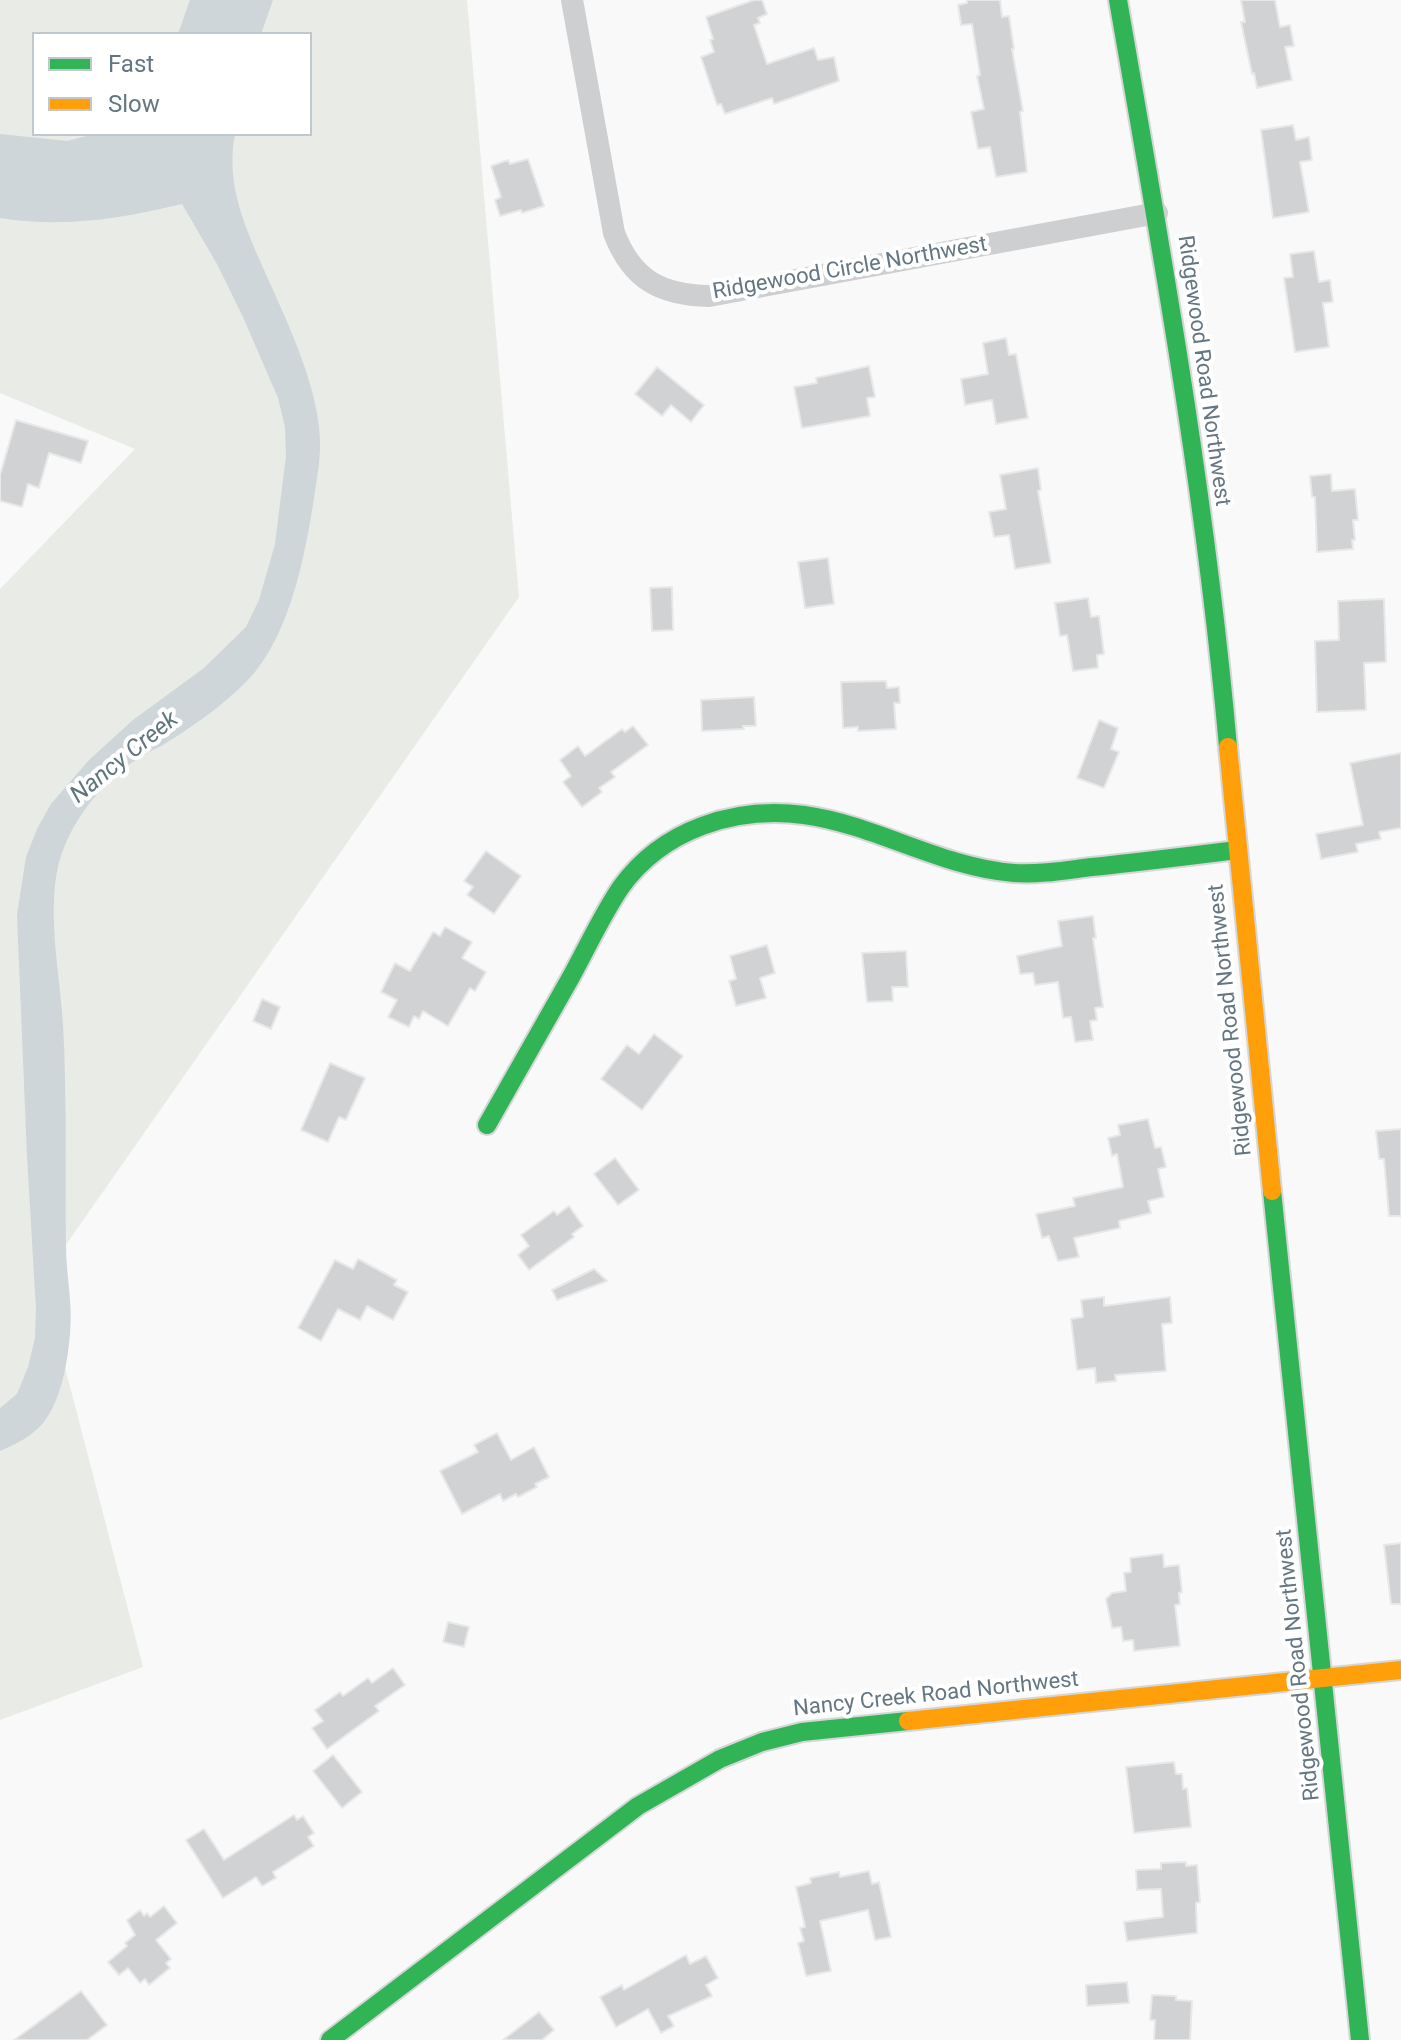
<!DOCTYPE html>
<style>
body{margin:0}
#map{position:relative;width:1401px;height:2040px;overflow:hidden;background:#f9f9f9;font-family:Roboto,sans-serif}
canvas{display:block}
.legend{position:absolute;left:32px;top:32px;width:280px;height:104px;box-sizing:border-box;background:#fff;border:2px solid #c1c8cd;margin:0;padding:10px 14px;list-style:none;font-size:24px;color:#657683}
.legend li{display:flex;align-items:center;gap:16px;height:40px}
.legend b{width:40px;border:2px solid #c1c8cd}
</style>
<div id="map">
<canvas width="1401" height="2040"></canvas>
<ul class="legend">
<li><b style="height:10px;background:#30b455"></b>Fast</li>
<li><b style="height:10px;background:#ff9f0a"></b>Slow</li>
</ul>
</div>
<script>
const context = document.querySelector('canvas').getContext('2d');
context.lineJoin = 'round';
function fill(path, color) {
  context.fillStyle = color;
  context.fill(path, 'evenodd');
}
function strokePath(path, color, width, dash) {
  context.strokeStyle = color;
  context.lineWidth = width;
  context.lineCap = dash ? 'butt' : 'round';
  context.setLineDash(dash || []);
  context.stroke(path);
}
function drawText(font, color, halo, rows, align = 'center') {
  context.font = font + ' Roboto,sans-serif';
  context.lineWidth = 8;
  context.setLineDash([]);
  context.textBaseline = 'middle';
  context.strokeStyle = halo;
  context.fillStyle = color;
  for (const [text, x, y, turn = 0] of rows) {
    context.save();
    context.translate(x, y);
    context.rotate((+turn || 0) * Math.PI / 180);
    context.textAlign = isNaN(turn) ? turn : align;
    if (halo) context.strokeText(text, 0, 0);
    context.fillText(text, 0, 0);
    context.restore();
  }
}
const green = new Path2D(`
 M0,0H467L519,597L42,1279L143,1667L0,1720V589L135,449L0,393ZM34,34H310V134H34Z`);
const water = new Path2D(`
 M190,0H273L261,34H178Z
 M0,134L67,141L95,134H235C226,181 242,219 260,261C285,318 328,401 319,463C310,529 297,620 255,672C230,701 195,725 163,745C154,750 145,753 137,759C98,785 63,830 56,877C49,925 60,976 63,1024C67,1097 65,1172 66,1245C66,1274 73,1304 70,1333C68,1361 61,1401 43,1423C31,1437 16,1444 0,1451V1408L17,1394L28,1367L35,1338L36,1309L27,1156L17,915L26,857L37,829L51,804L89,760L133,720L204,668L246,627L259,600L275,544L286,456L285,427L278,398L243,317L217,264L182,204C119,219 66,228 0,218Z`);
const building = new Path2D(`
 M754,0H762L767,14L758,18L760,23L754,25L767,64L814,48L818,60L834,57L839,81L774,104L772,98L725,114L721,104L717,105L701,57L714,52L710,40L713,39L706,17Z
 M967,0H1000L1002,17L1009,16L1014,49H1012L1023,111L1020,112L1027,172L996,177L990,147L978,149L971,112L984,109L977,76L980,75L972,24L961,25L958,5L967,3Z
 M1241,0H1275L1280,27L1290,25L1294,46L1285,47L1292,80L1257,88L1254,73L1252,74L1241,22H1245Z
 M1293,125L1296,140L1309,137L1312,160L1300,162L1309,212L1273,218L1261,130Z
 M528,159L544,206L522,213L521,210L500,216L495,200L501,197L491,166L508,160L510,164Z
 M1314,251L1319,282L1330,280L1333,302L1323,303L1329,347L1295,352L1284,278L1293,277L1290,254Z
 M1006,338L1009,355L1016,354L1028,418L996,424L992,400L965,405L961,379L988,374L983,343Z
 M869,366L875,397L867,398L870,416L802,428L794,387L817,383L816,378Z
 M657,367L704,405L691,422L671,405L662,416L635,394Z
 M16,420L88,441L81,463L49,453L39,488L28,484L22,507L0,501V475Z
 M1038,468L1041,490L1038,491L1051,563L1015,569L1009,535L994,537L989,512L1006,509L1000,475Z
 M1331,474L1332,491L1355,489L1358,520H1353L1355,540H1352L1353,549L1317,552L1315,497H1312L1310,476Z
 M828,558L834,604L805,608L798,562Z
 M672,587L673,630L652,631L650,588Z
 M1088,598L1091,617L1099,616L1104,654L1097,655L1098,668L1073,671L1067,635L1060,636L1055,603Z
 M1384,599L1386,662L1364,663L1366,710L1317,712L1315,641L1339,640L1338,601Z
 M886,681L887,688L899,687L900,703H894L896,729L858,731V727L843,728L841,682Z
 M754,697L756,726H743L744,729L702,731L701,700Z
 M1099,720L1118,728L1111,749L1119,752L1104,788L1077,778Z
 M633,726L648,745L611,772L615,777L599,788L602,792L582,807L563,782L571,776L560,760L578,746L585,756L622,729L625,732Z
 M1401,753V828L1379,832L1381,839L1356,844L1358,852L1321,859L1316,834L1363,825L1350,763Z
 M486,851L521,876L494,914L467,895L473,887L464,881Z
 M1093,916L1096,938H1093L1103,1007L1095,1008L1097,1020L1090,1021L1093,1040L1075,1042L1071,1017L1063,1018L1058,982L1035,985L1033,973L1020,974L1017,956L1062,946L1058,921Z
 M445,927L472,942L462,958L486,972L475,991L470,988L448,1026L423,1011L419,1019L414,1016L409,1027L388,1017L397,1000L381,992L395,963L410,971L433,932L440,936Z
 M767,945L775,973L760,978L766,998L736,1006L729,981L736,979L730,956Z
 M906,951L908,987H892L893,1001L867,1002L862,953Z
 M262,999L280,1007L271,1029L253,1021Z
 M654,1034L683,1056L642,1110L601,1079L627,1045L639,1054Z
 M330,1063L365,1078L346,1120L339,1117L328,1142L301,1130Z
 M1148,1119L1155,1148L1161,1147L1166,1167L1158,1169L1164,1197L1148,1201L1151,1213L1119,1221L1120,1228L1074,1238L1079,1257L1058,1261L1049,1236L1042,1238L1036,1214L1075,1206L1073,1198L1123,1187L1117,1154L1112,1156L1108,1138L1120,1135L1118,1125Z
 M1401,1129V1216H1389L1384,1159H1379L1376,1131Z
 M615,1158L639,1190L618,1205L594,1174Z
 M569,1206L583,1226L572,1234L574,1237L529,1270L518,1255L529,1246L521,1235L554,1211L557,1215Z
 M358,1259L397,1280L394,1285L408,1292L393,1320L367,1306L360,1320L338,1309L321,1341L298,1328L335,1260L353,1269Z
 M594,1269L607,1281L557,1300L552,1290Z
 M1104,1297V1306L1170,1297L1172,1323L1162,1324L1166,1371L1115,1375L1116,1381L1096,1383L1095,1368L1077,1370L1071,1319L1083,1317L1081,1300Z
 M497,1433L511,1460L534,1447L549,1477L535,1484L537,1487L518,1497L516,1494L503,1501L500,1494L462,1514L440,1471L478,1452L474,1445Z
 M1401,1543V1604H1391L1384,1545Z
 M1163,1554L1164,1567L1179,1565L1182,1592L1179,1593L1180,1604L1175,1605L1180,1646L1134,1651L1133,1640L1123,1641L1121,1627L1112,1628L1106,1599L1112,1593L1126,1591L1124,1573L1131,1572L1130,1558Z
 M448,1622L469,1627L464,1647L443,1642Z
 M393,1668L405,1685L375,1706L379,1711L327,1749L312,1728L323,1721L315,1710L340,1692L343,1696L368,1678L372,1683Z
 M333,1755L362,1792L342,1808L313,1771Z
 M1174,1762L1176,1774H1182L1183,1789L1187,1788L1191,1827L1134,1833L1126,1767Z
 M294,1815L297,1820L303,1816L314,1833L308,1837L314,1846L273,1872L276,1878L262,1886L256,1877L223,1898L186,1840L204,1829L224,1860Z
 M1186,1862V1866L1197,1865L1200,1902L1196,1903L1197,1933L1127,1941L1124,1922L1163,1917L1161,1889L1137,1890L1136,1870L1161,1869V1863Z
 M869,1871L872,1884L879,1882L891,1937L875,1940L868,1910L820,1921L831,1971L806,1976L798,1943L804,1941L800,1928L805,1927L796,1887L811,1883L810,1878L839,1872L840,1877Z
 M164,1906L177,1923L156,1940L171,1959L166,1963L170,1968L149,1985L145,1979L140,1983L128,1968L119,1975L108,1962L127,1946L125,1943L135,1935L127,1920L140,1910L144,1916L147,1913L150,1917Z
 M686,1955L690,1964L706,1956L718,1978L706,1985L712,1996L668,2016L674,2026L661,2033L648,2009L616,2027L600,1997L622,1985L624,1990Z
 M1127,1982L1129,2003L1087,2006L1086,1985Z
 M81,1991L107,2025L87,2040H14Z
 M1152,1995L1176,1996V2000L1192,2001L1190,2040H1154L1155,2020H1150Z
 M539,2012L554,2030L542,2040H503Z`);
const street = new Path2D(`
 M572,0L614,233C632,280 661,295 709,296L1157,213`);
const fast = new Path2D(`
 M1118,0C1161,248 1206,496 1228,747
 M487,1125C515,1076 543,1026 571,977C587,948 602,915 621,887C663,829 735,806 804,815C876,825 940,867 1014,873C1040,875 1067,870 1092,867C1141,862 1189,856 1237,850
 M1272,1191L1360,2040
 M330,2040L638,1806L720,1759L762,1742L802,1732L908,1721`);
const slow = new Path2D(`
 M1228,747L1272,1191
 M908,1721L1401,1670`);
const streetNames = [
 ["Ridgewood Circle Northwest",850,269,-10],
 ["Ridgewood Road Northwest",1203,371,82],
 ["Ridgewood Road Northwest",1231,1020,-96],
 ["Ridgewood Road Northwest",1299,1665,-96],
 ["Nancy Creek Road Northwest",936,1695,-6]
];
const waterNames = [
 ["Nancy Creek",125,758,-39]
];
fill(green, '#e8ebe6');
fill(water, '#ced6d9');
fill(building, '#d0d2d3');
strokePath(building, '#e8e8e8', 2);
strokePath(fast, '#d5d6d7', 22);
strokePath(slow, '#d5d6d7', 22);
strokePath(street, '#cecfd0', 22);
strokePath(fast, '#30b455', 18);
strokePath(slow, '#ff9f0a', 18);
drawText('22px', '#657683', '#fff', streetNames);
drawText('italic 24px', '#60757c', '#fff', waterNames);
</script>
